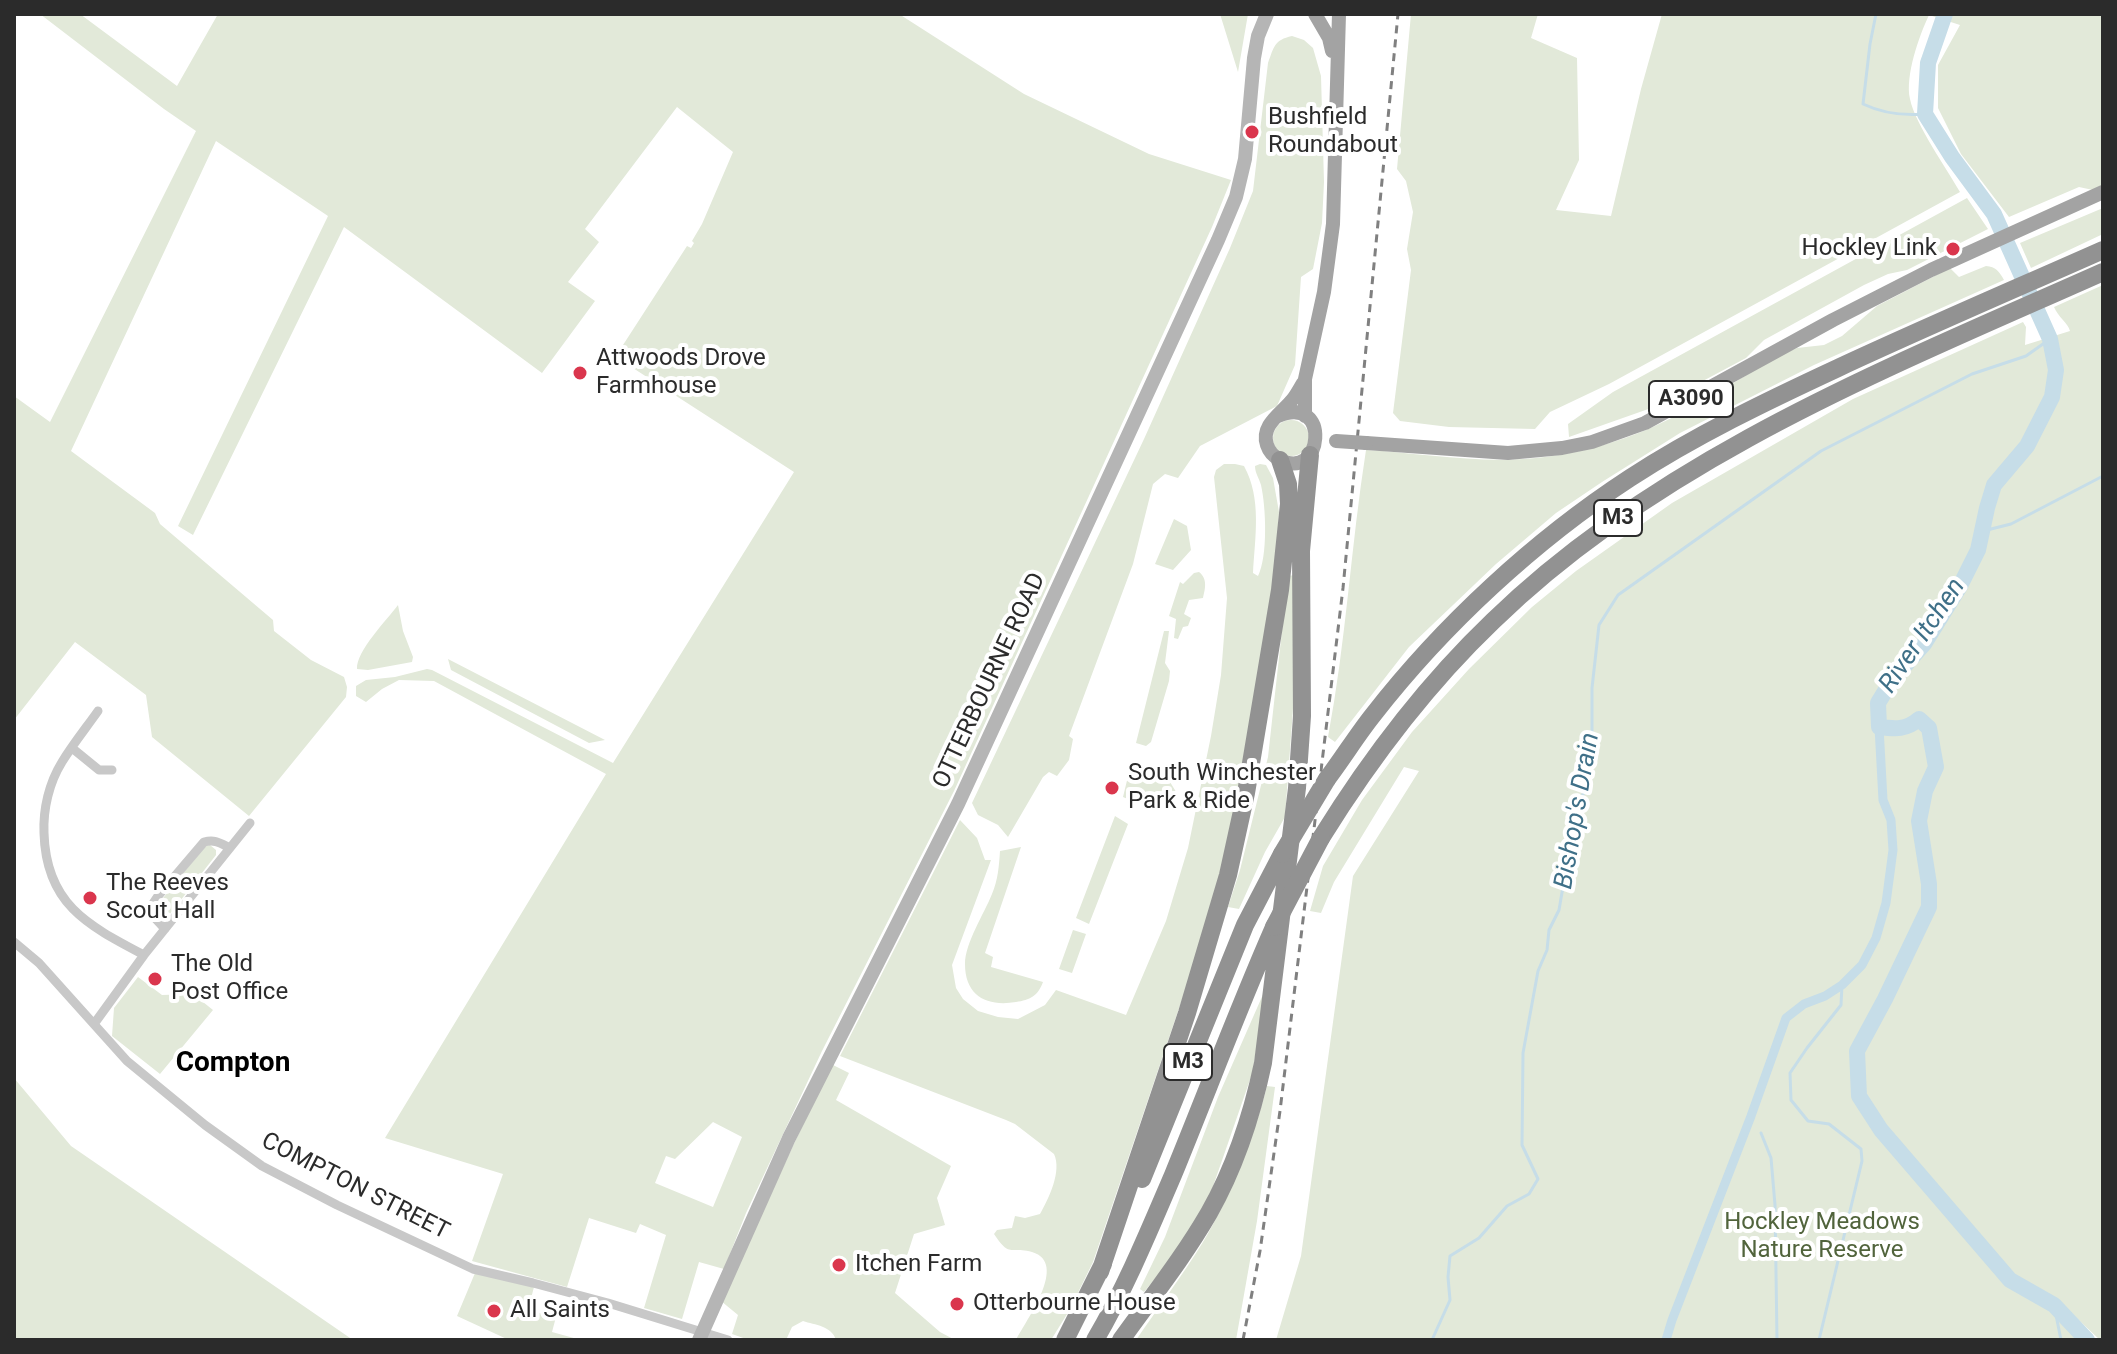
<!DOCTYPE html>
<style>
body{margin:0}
#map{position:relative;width:2117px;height:1354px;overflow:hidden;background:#fff;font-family:Roboto,sans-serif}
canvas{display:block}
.frame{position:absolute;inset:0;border:16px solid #2b2b2b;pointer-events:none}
</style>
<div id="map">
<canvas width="2117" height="1354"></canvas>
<div class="frame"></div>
</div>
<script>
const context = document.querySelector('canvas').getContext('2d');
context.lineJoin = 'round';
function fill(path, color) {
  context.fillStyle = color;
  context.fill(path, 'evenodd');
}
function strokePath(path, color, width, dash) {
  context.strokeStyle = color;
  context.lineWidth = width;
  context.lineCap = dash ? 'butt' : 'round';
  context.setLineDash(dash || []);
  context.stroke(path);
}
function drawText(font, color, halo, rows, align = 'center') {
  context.font = font + ' Roboto,sans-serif';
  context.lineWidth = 8;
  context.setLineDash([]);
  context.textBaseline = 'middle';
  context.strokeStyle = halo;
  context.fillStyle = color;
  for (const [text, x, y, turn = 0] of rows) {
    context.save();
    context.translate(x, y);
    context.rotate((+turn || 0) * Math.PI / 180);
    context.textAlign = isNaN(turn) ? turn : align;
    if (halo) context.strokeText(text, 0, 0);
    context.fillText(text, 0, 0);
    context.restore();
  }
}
const green = new Path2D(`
 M40,14H80L177,86L218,14H899L1024,94L1149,154L1231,180L1212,227L954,791L822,1051L746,1213L724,1269L699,1262L682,1319L644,1308L666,1235L640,1224L636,1233L589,1218L567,1287L472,1261L503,1174L385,1138L606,774L434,681L399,680L382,689L366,702L356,696V686L366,680L395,677L427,669L432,670L613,763L794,472L619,359L626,347L623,345L687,246L691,248L694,243L692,241L702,224L733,152L677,107L585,229L599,242L568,282L595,301L542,373L344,227L193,535L178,526L328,216L216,141L71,451L155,513L160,524L273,620L274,631L311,660L344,677L347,687L346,697L249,816L152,737L146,695L75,642L14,720V396L50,422L196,131L164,109ZM713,1122L742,1137L713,1207L655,1183L666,1156L675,1159Z
 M1220,14H1248L1238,72Z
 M1411,14H1538L1531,38L1577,58L1579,160L1556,210L1611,216L1641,89L1662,14H2103V185L2093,190L2079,187L2009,217L1961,154L1938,108V65L1960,25L1929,15C1919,36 1905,76 1910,99C1915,124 1947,169 1960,192L1609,384L1550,412L1535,429L1449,427L1400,421L1393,413L1411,270L1407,249L1413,212L1406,181L1397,169Z
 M1292,36L1304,40L1313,48L1321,76L1324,182L1322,223L1313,269L1301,277L1295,365L1277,406L1200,446L1178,478L1165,474L1153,484L1133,564L1069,736L1073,739L1069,760L1057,776L1049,772L1043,777L1008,837L998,825L978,815L972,803L1144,439L1230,248L1253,191L1268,63C1274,47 1274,40 1292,36Z
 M1967,198L1988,229L1907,270L1888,274L1864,285L1764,340L1746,358L1654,407L1569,437L1568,424L1613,392Z
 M2103,208V234L2031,268L2020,243Z
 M1986,266C1996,267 1999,271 2004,280L1814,365L1680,433L1602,482L1556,513L1496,564L1409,647L1335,742L1328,737C1346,642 1351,545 1366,450C1421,453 1480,464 1536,458C1565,455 1597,448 1625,438C1680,419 1730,384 1780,355L1797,348L1824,345L1842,336L1877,306L1950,268L1959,277Z
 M2103,285V1340H2100L2070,1312L2061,1316L2084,1340H1276L1301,1256L1353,876L1419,771L1404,767L1334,882L1321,913L1310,911L1323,866L1362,800L1412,732L1469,669L1532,607L1576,571L1672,503L1853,399L2023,322L2026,327L2025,345L2070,331C2068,323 2058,317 2054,307Z
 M1273 438a18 18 0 1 1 36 0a18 18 0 1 1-36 0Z
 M1224,464H1235L1244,466C1262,499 1255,537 1253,573L1258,576C1268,556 1266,507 1261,485C1259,478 1255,473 1255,466L1260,464L1266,465L1273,478L1279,512L1275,576L1250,737L1214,905L1093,1262L1069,1311L1051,1340H1016C1026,1320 1069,1263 1032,1252C1009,1246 1010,1258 994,1234L997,1230L1012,1228L1015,1216L1025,1218L1040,1214C1049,1198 1062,1171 1054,1154L1015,1124L1006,1120L840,1056L960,820L977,838L985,860H991L952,965L956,988L963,999L978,1011L998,1017L1018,1019L1045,1005L1056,990L1126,1015L1166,921L1188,848L1211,736L1221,675L1227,598L1214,477L1216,470Z
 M1174,519L1187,526L1191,550L1173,570L1155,564Z
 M1199,572C1208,579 1205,589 1203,598L1189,600L1184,614L1191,618L1188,626L1183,627L1178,639L1174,638L1176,619L1169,616L1180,582L1183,584L1194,573Z
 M1295,575L1293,709L1285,817L1265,852L1239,909L1228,907L1240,870L1268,757L1288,576Z
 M398,605L403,631L413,657L412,662L368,670L357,669C356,651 387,620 398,605Z
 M1164,631H1169L1165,663L1170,671L1169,681L1151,742L1146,746L1136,743Z
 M448,659L605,740L589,743L451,670Z
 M1131,764L1139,765L1145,770L1168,776L1170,782L1178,795L1167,808C1152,808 1137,803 1123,797Z
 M1115,816L1128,824L1089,924L1076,918Z
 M210,845L216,850V855L166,919L157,916L155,908L205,846Z
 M1021,847L985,953L993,957L991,967L1043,982C1038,996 1030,1000 1016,1002C987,1007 965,996 965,964C965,943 984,914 992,894C998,880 999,866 1000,851Z
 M1073,930L1086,934L1072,973L1059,969Z
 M138,977L162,995L193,994L213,1010L160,1074L112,1036L114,1008Z
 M1268,983L1252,1074L1210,1195L1176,1253L1144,1292L1140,1289L1165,1237L1218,1097Z
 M831,1064L849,1073L836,1100L951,1166L937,1198L945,1225L914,1234L895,1293L940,1332L955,1340H836C832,1326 815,1325 803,1321L792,1327L786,1340H749L732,1334L738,1315L721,1301Z
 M14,1078L71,1146L353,1340H14Z
 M1267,1086L1275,1087L1257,1221L1236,1340H1136C1158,1308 1182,1276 1203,1242C1230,1197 1254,1137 1267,1086Z
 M475,1273L534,1287L528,1310L556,1317L552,1332L581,1340H509L457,1316Z`);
const stream = new Path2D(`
 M1876,14L1870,44L1863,104C1884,114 1903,116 1925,114
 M1983,531L2011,524L2103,476
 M1761,1133L1771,1158L1775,1205L1777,1340
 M2054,1305L2061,1340
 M1432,1340L1450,1300L1448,1277L1450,1256L1479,1238L1507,1206L1529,1194L1538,1179L1522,1145L1523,1053L1538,971L1547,950L1549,930L1559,910L1571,840L1592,760V688L1599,625L1618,595L1821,451L1972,374L2026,356L2050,339
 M1819,1340L1862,1161L1861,1149L1829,1124L1808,1121L1791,1100L1790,1073L1807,1048L1841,1005L1842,985`);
const canal = new Path2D(`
 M1666,1340L1672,1320L1751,1116L1786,1018L1804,1004L1825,996L1842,985L1862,965L1876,938L1886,903L1893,850L1891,820L1883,800L1879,727`);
const river = new Path2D(`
 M1945,14L1928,63L1925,114L1952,157L1994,214L2050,339L2056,370L2052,397L2027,446L1994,485L1987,508L1978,550L1960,586L1924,644L1892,680L1878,703L1879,727C1896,729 1906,730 1919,719L1929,728L1936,767L1925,791L1919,821L1929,884V907L1885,999L1857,1051L1859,1096L1881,1130L2010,1280L2054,1305L2087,1340`);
const street = new Path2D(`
 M98,711C86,728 73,744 62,762C49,783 43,809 44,833C46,904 87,925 144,955
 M72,748L99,770H112
 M165,929L152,915V905L158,896L204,842C215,839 220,843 230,848
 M14,942L39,963L127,1061L205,1125L262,1166L337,1205L473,1269L533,1283L608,1303L728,1340
 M94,1024L144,955L250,823`);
const secondary = new Path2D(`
 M699,1340L789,1138L958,804L1218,240L1236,197L1245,159L1254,58L1258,36L1267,14`);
const primary = new Path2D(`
 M1315,14L1329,38L1332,51
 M1278,416C1332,393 1323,484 1279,459C1273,456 1269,451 1267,445C1260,425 1282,413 1293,399C1297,394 1300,388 1303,383
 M1305,416V379L1324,292L1333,224L1339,14
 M1366,443L1508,453L1562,448L1592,442L1645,423L1833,320L1931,270L2103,192`);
const highway = new Path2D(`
 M1327,779C1343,758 1357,735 1373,715C1443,625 1535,540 1630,478C1696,435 1767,401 1838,368C1926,327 2015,289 2103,250
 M1321,838C1370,759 1426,685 1493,621C1661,457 1892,366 2103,272
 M1142,1179L1245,925L1282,854
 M1100,1272L1187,1013L1228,875L1246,793L1280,590L1289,504L1288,484L1280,460
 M1065,1340L1103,1264
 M1095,1340C1126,1287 1149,1231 1173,1175C1207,1092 1238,1009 1274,927
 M1121,1340C1151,1298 1183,1258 1209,1213C1235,1167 1252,1115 1263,1063L1297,788L1302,716L1301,551L1310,455`);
const rail = new Path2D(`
 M1243,1340L1260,1251L1280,1111L1343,588L1398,14`);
const primaryBridge = new Path2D(`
 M1336,441L1366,443`);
const highwayBridge = new Path2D(`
 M1282,854L1327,779
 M1274,927L1321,838`);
const markers = [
 [1252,132,8,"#da364d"],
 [1953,249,8,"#da364d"],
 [580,373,8,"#da364d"],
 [1112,788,8,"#da364d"],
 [90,898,8,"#da364d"],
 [155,979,8,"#da364d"],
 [839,1265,8,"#da364d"],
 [957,1304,8,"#da364d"],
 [494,1311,8,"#da364d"]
];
const shields = [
 [1691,399,84],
 [1618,518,48],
 [1188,1062,48]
];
const shieldNames = [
 ["A3090",1691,399],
 ["M3",1618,518],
 ["M3",1188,1062]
];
const poiNames = [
 ["Bushfield",1268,118],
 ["Roundabout",1268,146],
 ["Hockley Link",1937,249,"right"],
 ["Attwoods Drove",596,359],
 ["Farmhouse",596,387],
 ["South Winchester",1128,774],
 ["Park & Ride",1128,802],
 ["The Reeves",106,884],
 ["Scout Hall",106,912],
 ["The Old",171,965],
 ["Post Office",171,993],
 ["Itchen Farm",855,1265],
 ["Otterbourne House",973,1304],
 ["All Saints",510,1311]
];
const streetNames = [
 ["OTTERBOURNE ROAD",990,681,-65],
 ["COMPTON STREET",355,1187,27]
];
const parkNames = [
 ["Hockley Meadows",1822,1223],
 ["Nature Reserve",1822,1251]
];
const waterNames = [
 ["River Itchen",1923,636,-56],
 ["Bishop's Drain",1578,811,-80]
];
const quarterNames = [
 ["Compton",233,1064]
];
fill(green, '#e2e9d9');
strokePath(stream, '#c6dde8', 3);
strokePath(canal, '#c6dde8', 9);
strokePath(river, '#c6dde8', 16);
strokePath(street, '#c8c8c8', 9);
strokePath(secondary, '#b5b5b5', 14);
strokePath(primary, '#a3a3a3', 14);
strokePath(highway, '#929292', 18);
strokePath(rail, '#808080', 3, [8, 6]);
strokePath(primaryBridge, '#a3a3a3', 14);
strokePath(highwayBridge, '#929292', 18);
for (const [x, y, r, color] of markers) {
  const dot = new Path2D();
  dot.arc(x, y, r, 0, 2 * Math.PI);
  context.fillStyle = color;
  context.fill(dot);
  strokePath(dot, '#fff', 3);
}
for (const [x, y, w] of shields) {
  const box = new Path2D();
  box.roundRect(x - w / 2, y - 18, w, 36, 6);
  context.fillStyle = '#fff';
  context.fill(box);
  strokePath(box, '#2b2b2b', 2);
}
drawText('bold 22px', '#2b2b2b', null, shieldNames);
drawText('24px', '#2b2b2b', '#fff', poiNames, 'left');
drawText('24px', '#2b2b2b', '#fff', streetNames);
drawText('24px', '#51643c', '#fff', parkNames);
drawText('italic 26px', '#3f7088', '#fff', waterNames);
drawText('bold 28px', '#000', '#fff', quarterNames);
</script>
